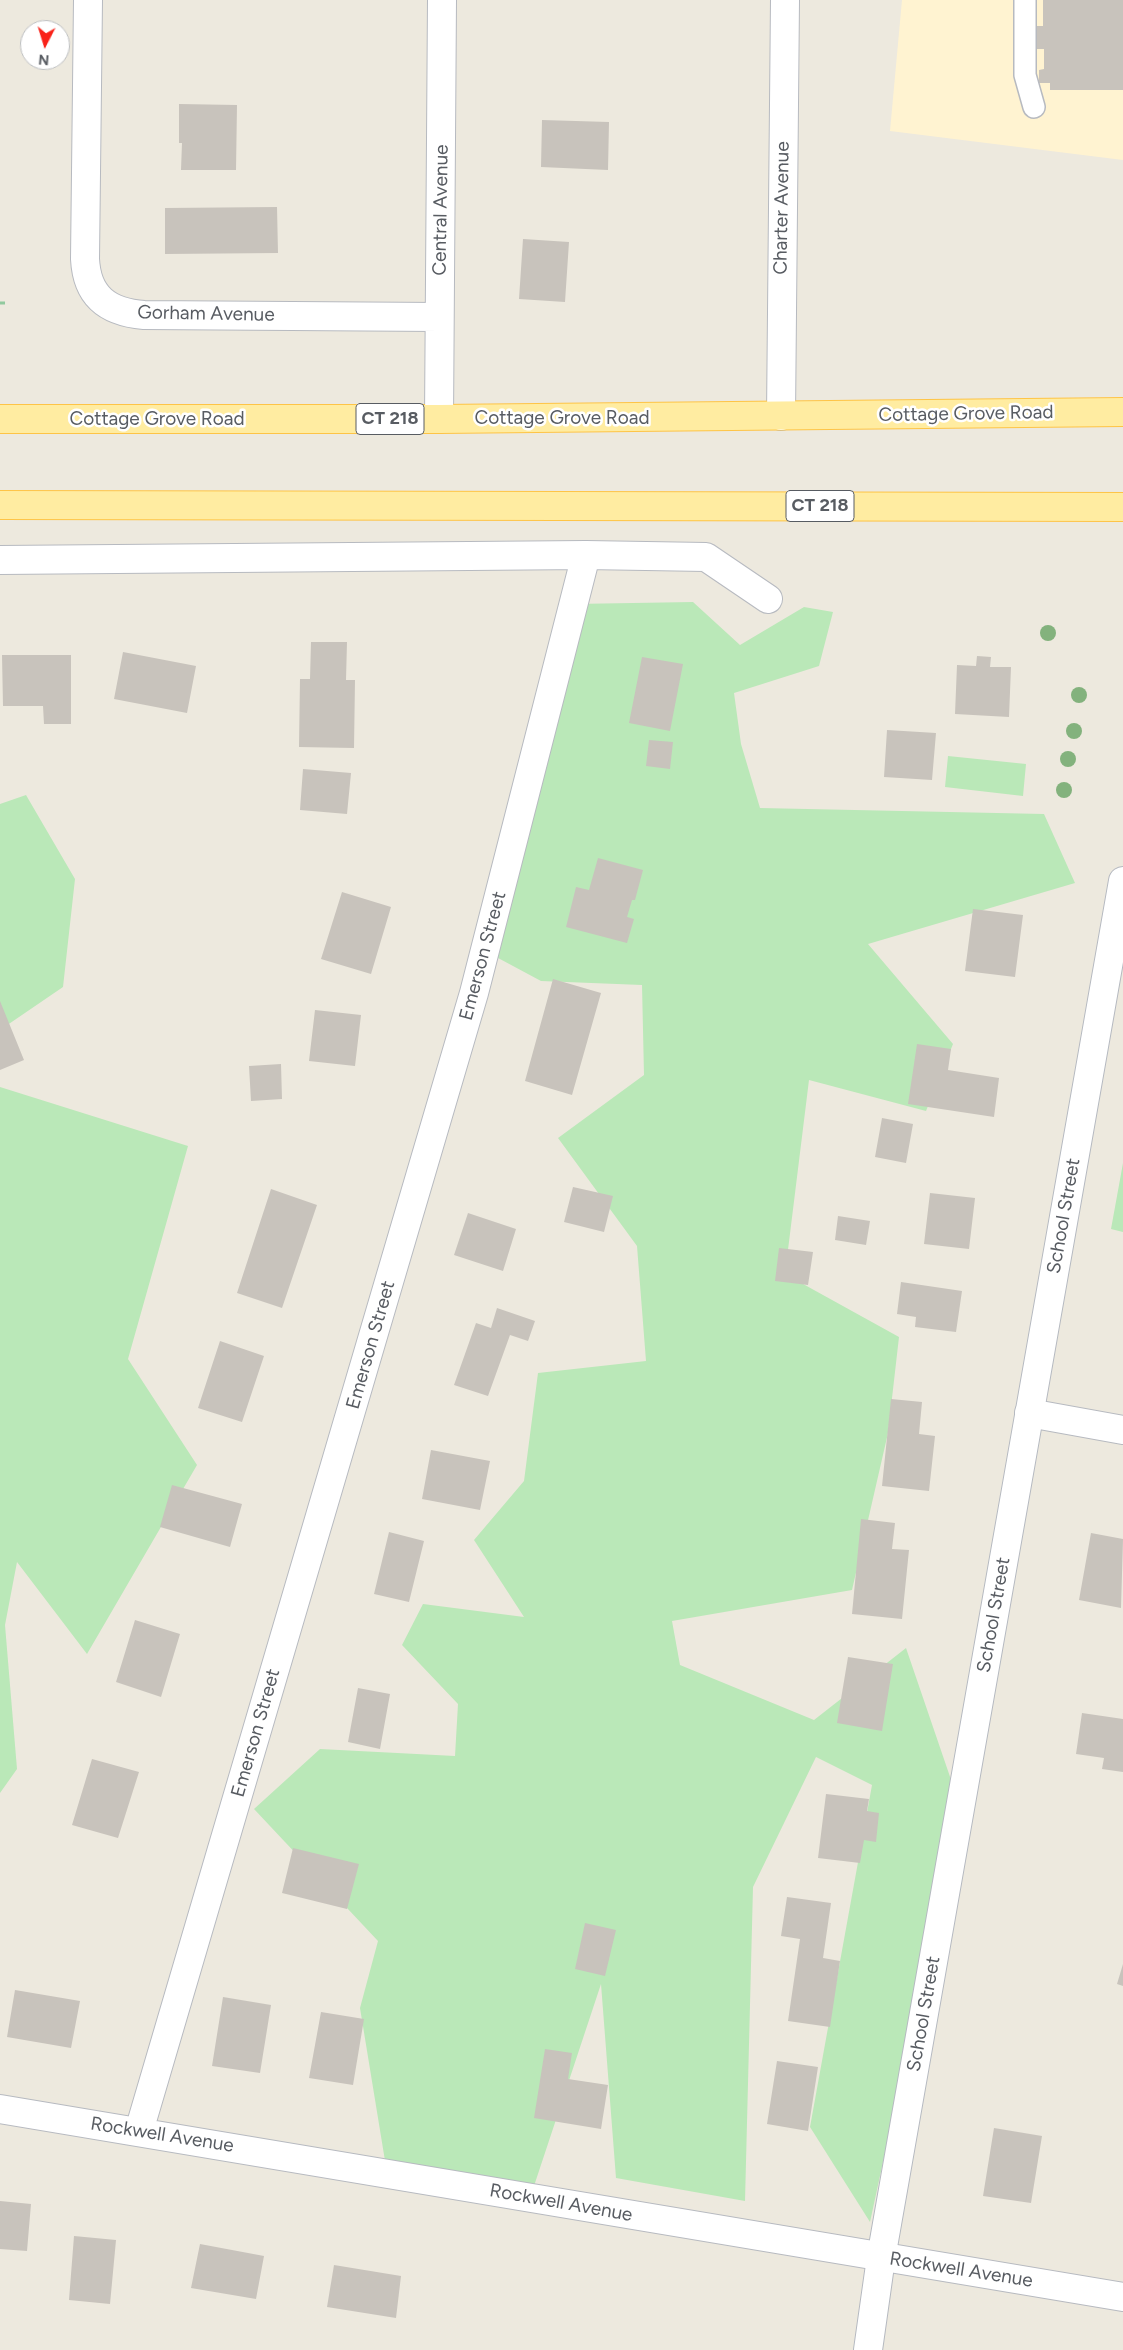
<!DOCTYPE html>
<style>
body{margin:0}
#map{position:relative;width:1123px;height:2350px;overflow:hidden;background:#ede9de;font-family:Figtree,sans-serif}
canvas{display:block}
.north{position:absolute;left:20px;top:20px;width:50px;height:50px;box-sizing:border-box;background:#fff;border:1px solid #bcbec0;border-radius:50%;rotate:185deg;font-size:14px;font-weight:700;line-height:20px;text-align:center;color:#585c62}
.north::after{content:'';display:block;margin:auto;width:18px;height:22px;background:#f92219;clip-path:polygon(50% 0,100% 100%,50% 72%,0 100%)}
</style>
<div id="map">
<canvas width="1123" height="2350"></canvas>
<div class="north">N</div>
</div>
<script>
const context = document.querySelector('canvas').getContext('2d');
context.lineJoin = 'round';
function fill(path, color) {
  context.fillStyle = color;
  context.fill(path, 'evenodd');
}
function strokePath(path, color, width, dash) {
  context.strokeStyle = color;
  context.lineWidth = width;
  context.lineCap = dash ? 'butt' : 'round';
  context.setLineDash(dash || []);
  context.stroke(path);
}
function drawText(font, color, halo, rows, align = 'center') {
  context.font = font + ' Figtree,sans-serif';
  context.lineWidth = 5;
  context.setLineDash([]);
  context.textBaseline = 'middle';
  context.strokeStyle = halo;
  context.fillStyle = color;
  for (const [text, x, y, turn = 0] of rows) {
    context.save();
    context.translate(x, y);
    context.rotate((+turn || 0) * Math.PI / 180);
    context.textAlign = isNaN(turn) ? turn : align;
    if (halo) context.strokeText(text, 0, 0);
    context.fillText(text, 0, 0);
    context.restore();
  }
}
const commercial = new Path2D(`
 M902,0H1123V160L890,131Z`);
const green = new Path2D(`
 M693,602L740,645L804,607L833,612L819,666L734,693L741,744L760,808L1044,814L1075,883L868,944L953,1044L926,1111L809,1080L785,1274L899,1337L888,1433L852,1590L672,1621L680,1665L814,1720L906,1648L960,1806L870,2222L810,2127L872,1785L816,1757L753,1887L745,2201L616,2178L601,1984L530,2198L387,2173L360,2008L378,1941L254,1809L320,1749L455,1756L458,1704L402,1645L423,1604L524,1617L474,1540L524,1481L538,1373L646,1361L637,1246L558,1138L644,1075L642,985L541,981L485,951L573,604Z
 M948,756L1026,764L1023,796L945,787Z
 M26,795L75,879L63,987L0,1030V804Z
 M0,1087L188,1146L128,1359L197,1465L87,1654L17,1562L5,1625L17,1769L0,1793Z
 M1123,1163V1232L1111,1229Z`);
const building = new Path2D(`
 M1043,0H1123V90H1050V83H1039V70L1044,69V49H1037V26H1043Z
 M179,104L237,105L236,170H181L182,143H179Z
 M542,120L609,122L608,170L541,167Z
 M277,207L278,253L165,254V208Z
 M523,239L569,242L565,302L519,299Z
 M311,642H347L346,680H355L354,748L299,747L300,679H310Z
 M123,652L196,666L187,713L114,699Z
 M2,655H71V724H44L43,706H3Z
 M977,656L991,657L990,667H1011L1009,717L955,714L957,665L976,666Z
 M642,657L683,664L670,731L629,723Z
 M887,730L936,733L932,780L884,777Z
 M649,740L673,742L670,769L646,766Z
 M303,769L351,773L347,814L300,810Z
 M598,858L643,870L635,900H632L627,917L634,919L627,943L566,927L576,887L589,890Z
 M342,892L391,907L371,974L321,959Z
 M973,909L1023,915L1015,977L965,971Z
 M553,979L601,993L572,1095L525,1081Z
 M0,1001L24,1060L0,1070Z
 M315,1010L361,1015L355,1066L309,1061Z
 M917,1044L951,1049L948,1070L999,1078L994,1117L908,1104Z
 M281,1064L282,1099L251,1101L249,1066Z
 M882,1118L913,1124L906,1163L875,1157Z
 M573,1187L613,1196L604,1232L564,1222Z
 M271,1189L317,1205L282,1308L237,1293Z
 M930,1193L975,1198L969,1249L924,1244Z
 M468,1213L516,1229L503,1271L454,1255Z
 M838,1216L870,1221L866,1245L835,1240Z
 M779,1248L813,1252L808,1285L775,1281Z
 M901,1282L962,1291L956,1332L915,1327L916,1317L897,1314Z
 M497,1308L535,1321L528,1341L510,1335L488,1396L454,1385L476,1323L491,1328Z
 M220,1341L264,1356L242,1422L198,1408Z
 M891,1399L922,1402L919,1434L935,1436L929,1491L882,1486Z
 M431,1450L490,1461L480,1510L422,1499Z
 M172,1485L242,1504L230,1547L160,1527Z
 M861,1519L895,1523L892,1549L909,1550L902,1619L852,1614Z
 M389,1532L424,1541L409,1602L374,1594Z
 M1091,1533L1123,1539L1121,1608L1079,1600Z
 M135,1620L180,1634L161,1697L116,1682Z
 M848,1657L893,1664L882,1731L837,1723Z
 M358,1688L390,1694L380,1749L348,1742Z
 M1082,1713L1123,1719V1772L1102,1769L1104,1758L1076,1754Z
 M92,1759L139,1772L118,1838L72,1825Z
 M826,1794L869,1799L867,1811L879,1813L876,1842L864,1840L860,1863L818,1858Z
 M293,1848L359,1864L347,1909L282,1893Z
 M787,1897L831,1903L823,1958L840,1961L830,2027L788,2021L800,1939L781,1936Z
 M585,1923L616,1930L605,1976L575,1969Z
 M1123,1964V1986L1117,1984Z
 M15,1990L80,2001L71,2048L7,2037Z
 M223,1997L271,2005L260,2073L212,2066Z
 M321,2012L364,2019L353,2085L309,2078Z
 M545,2049L572,2053L568,2079L608,2085L601,2129L534,2118Z
 M777,2061L818,2067L808,2131L767,2124Z
 M994,2128L1042,2136L1031,2203L983,2196Z
 M0,2201L31,2204L27,2251L0,2249Z
 M74,2236L116,2240L110,2304L69,2300Z
 M200,2244L264,2256L256,2299L191,2288Z
 M334,2265L401,2276L396,2318L327,2307Z`);
const path = new Path2D(`
 M0,303H5`);
const service = new Path2D(`
 M1025,0V75L1034,107`);
const minor = new Path2D(`
 M88,0L85,259C87,297 108,312 144,315L439,317
 M781,416L785,0
 M439,419L442,0
 M0,560L586,555L706,557L768,599
 M1029,1413L1123,1430
 M0,2109L1123,2297
 M139,2131L474,993L586,555`);
const secondary = new Path2D(`
 M868,2350L881,2258L1123,881`);
const primary = new Path2D(`
 M0,419H439L1123,412
 M0,505L1123,507`);
const trees = [
 [1048,633],
 [1079,695],
 [1074,731],
 [1068,759],
 [1064,790]
];
const shields = [
 [390,419,68],
 [820,506,68]
];
const shieldNames = [
 ["CT 218",390,419],
 ["CT 218",820,506]
];
const streetNames = [
 ["Charter Avenue",782,208,-89],
 ["Central Avenue",441,210,-89],
 ["Gorham Avenue",206,314,1],
 ["Cottage Grove Road",966,414,-1],
 ["Cottage Grove Road",562,418],
 ["Cottage Grove Road",157,419],
 ["Emerson Street",483,956,-75],
 ["School Street",1064,1216,-80],
 ["Emerson Street",371,1345,-74],
 ["School Street",994,1615,-80],
 ["Emerson Street",256,1733,-74],
 ["School Street",924,2014,-80],
 ["Rockwell Avenue",162,2135,9],
 ["Rockwell Avenue",561,2203,10],
 ["Rockwell Avenue",961,2270,9]
];
fill(commercial, '#fff3d1');
fill(green, '#bae8b8');
fill(building, '#c8c3bc');
strokePath(service, '#b7bac0', 24);
strokePath(minor, '#b7bac0', 30);
strokePath(secondary, '#b5b9c0', 30);
strokePath(primary, '#fec446', 30);
strokePath(path, '#91c99e', 3, [5, 2.5]);
strokePath(service, '#fff', 21);
strokePath(minor, '#fff', 28);
strokePath(secondary, '#fff', 28);
strokePath(primary, '#ffeca1', 28);
context.fillStyle = '#83b27d';
for (const [x, y] of trees) {
  context.beginPath();
  context.arc(x, y, 8, 0, 2 * Math.PI);
  context.fill();
}
for (const [x, y, w] of shields) {
  const box = new Path2D();
  box.roundRect(x - w / 2, y - 15.5, w, 31, 4);
  context.fillStyle = '#fff';
  context.fill(box);
  strokePath(box, '#585c62', 1);
}
drawText('bold 18px', '#585c62', null, shieldNames);
drawText('19px', '#585c62', '#fff', streetNames);
</script>
